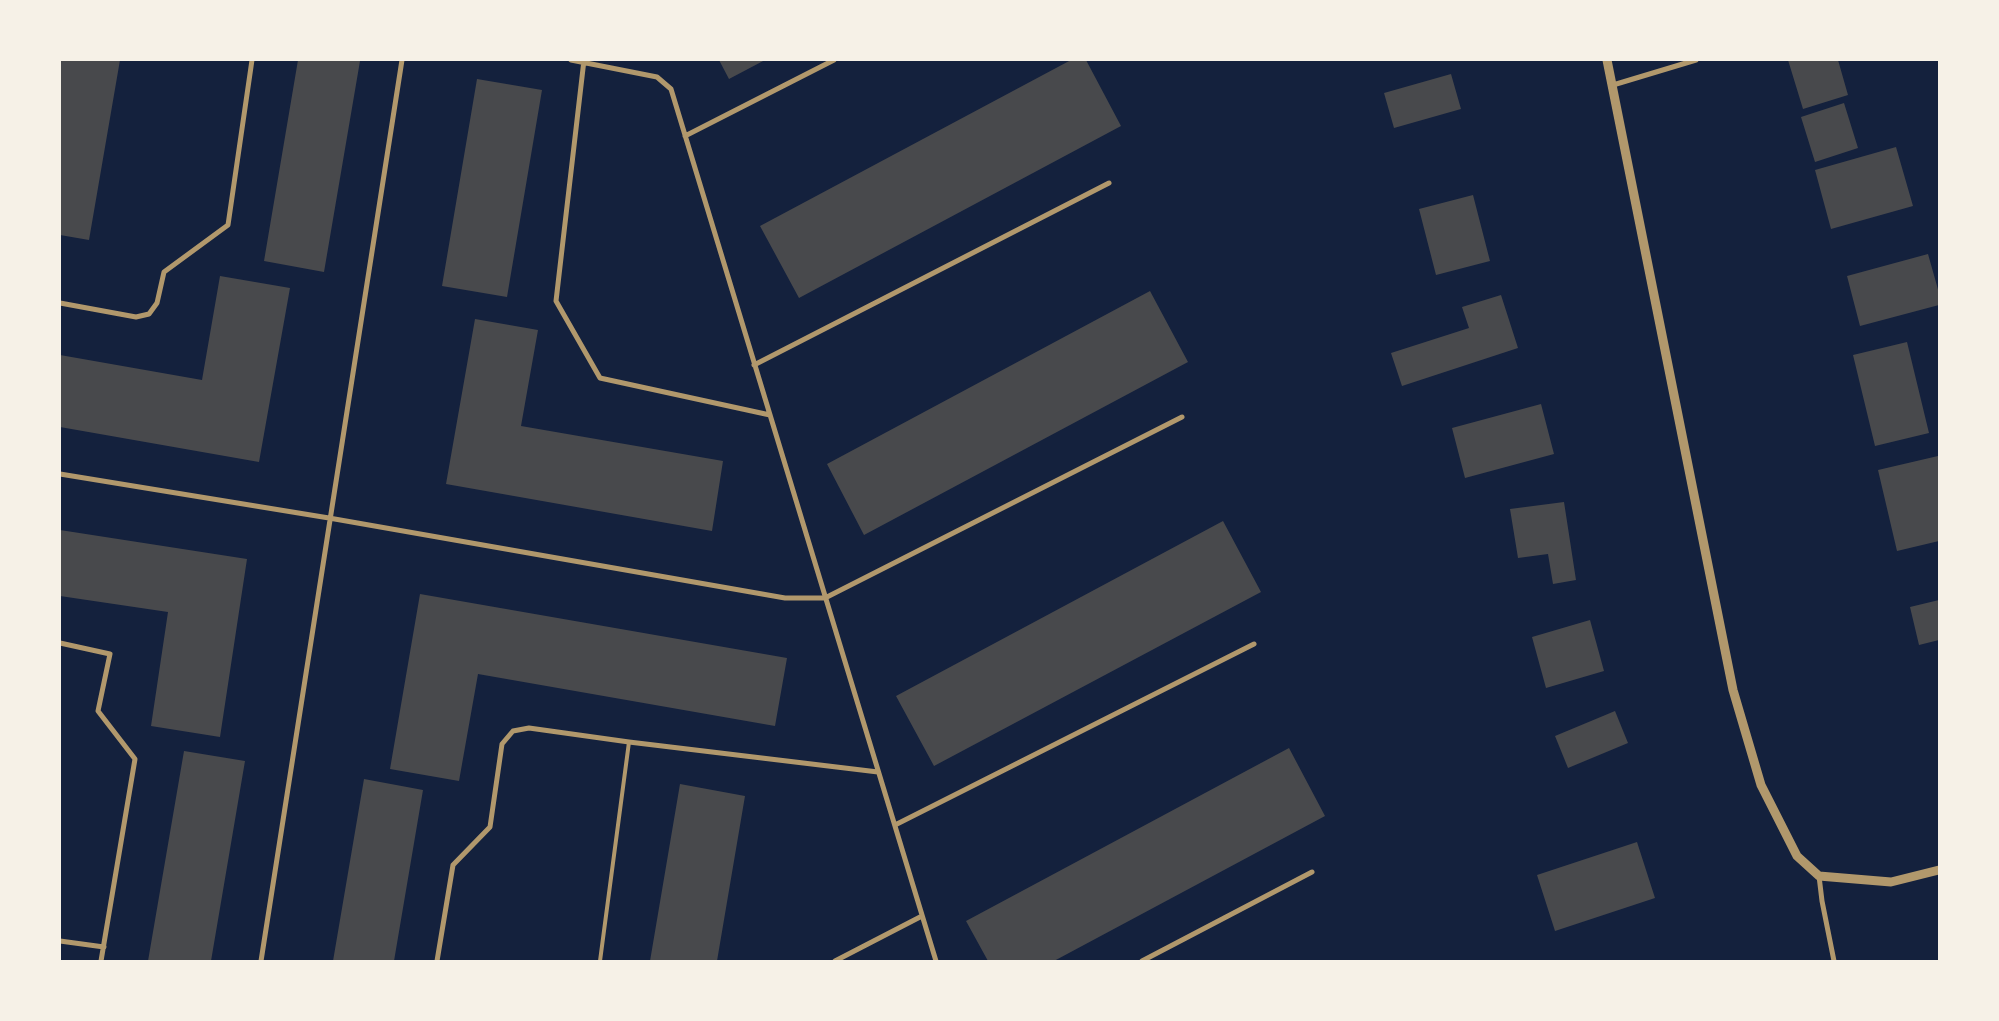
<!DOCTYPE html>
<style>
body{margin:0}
#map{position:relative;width:1999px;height:1021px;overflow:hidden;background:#14213d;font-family:"Alegreya Sans",sans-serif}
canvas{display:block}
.frame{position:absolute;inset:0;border:61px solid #f6f1e7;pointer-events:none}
</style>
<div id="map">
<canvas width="1999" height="1021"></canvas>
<div class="frame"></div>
</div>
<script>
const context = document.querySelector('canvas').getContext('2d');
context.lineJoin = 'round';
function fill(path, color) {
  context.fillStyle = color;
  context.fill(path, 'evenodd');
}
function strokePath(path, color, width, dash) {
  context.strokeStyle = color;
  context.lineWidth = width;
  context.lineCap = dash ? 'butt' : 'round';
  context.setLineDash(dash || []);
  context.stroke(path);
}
const building = new Path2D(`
 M60,60H120L89,240L60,235Z
 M298,60L360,61L324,272L264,261Z
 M719,60H765L729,79Z
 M1071,60H1086L1121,126L799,298L760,226Z
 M1788,60H1838L1848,95L1803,109Z
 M1451,74L1461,109L1394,128L1384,93Z
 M477,79L542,90L507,297L442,286Z
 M1844,103L1858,148L1815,162L1801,117Z
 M1896,147L1913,206L1831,229L1815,170Z
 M1473,195L1490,261L1436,275L1419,209Z
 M1928,254L1939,293V305L1860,326L1847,276Z
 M220,276L290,288L259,462L60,427V355L202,380Z
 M1150,291L1188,362L864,535L827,464Z
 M1501,295L1518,348L1402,386L1391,353L1469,328L1462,307Z
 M475,319L538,330L521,426L723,461L712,531L446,484Z
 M1907,342L1929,433L1875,446L1853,355Z
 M1541,404L1554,454L1465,478L1452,428Z
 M1938,456L1939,541L1897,551L1878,470Z
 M1564,502L1576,580L1553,584L1548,554L1518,558L1510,509Z
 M1223,521L1261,592L934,766L896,696Z
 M60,530L247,559L220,737L151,726L168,612L60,596Z
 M420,594L787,658L775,726L478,674L459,781L390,769Z
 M1939,600V640L1919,645L1910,607Z
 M1590,620L1604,671L1546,688L1532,637Z
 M1615,711L1628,743L1568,768L1555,736Z
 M1289,748L1325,816L1054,961H988L966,921Z
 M184,751L245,761L211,961H148Z
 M364,779L423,790L394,961H333Z
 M680,784L745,796L717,961H650Z
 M1637,842L1655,898L1555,931L1537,875Z`);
const service = new Path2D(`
 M600,961L629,742`);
const minor = new Path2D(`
 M571,60L657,77L671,89L936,961
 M584,60L556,301L600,378L770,415
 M1613,85L1696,60
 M685,136L834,60
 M60,303L136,317L149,314L157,303L164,272L228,225L252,60
 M754,365L1109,183
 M60,474L329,518L785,598H825L1182,417
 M60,643L110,654L98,711L135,759L101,961
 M895,825L1254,644
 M1819,876L1822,901L1834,961
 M60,941L104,947
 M261,961L402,60
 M437,961L453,865L490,827L502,744L513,731L529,728L629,742L878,772
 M835,961L922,916
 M1142,961L1312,872`);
const tertiary = new Path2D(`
 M1607,60L1733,690L1761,785L1797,856L1819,876L1891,882L1939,870`);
fill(building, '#48494c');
strokePath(service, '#b1986c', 4);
strokePath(minor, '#b1986c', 5);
strokePath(tertiary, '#b1986c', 9);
</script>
